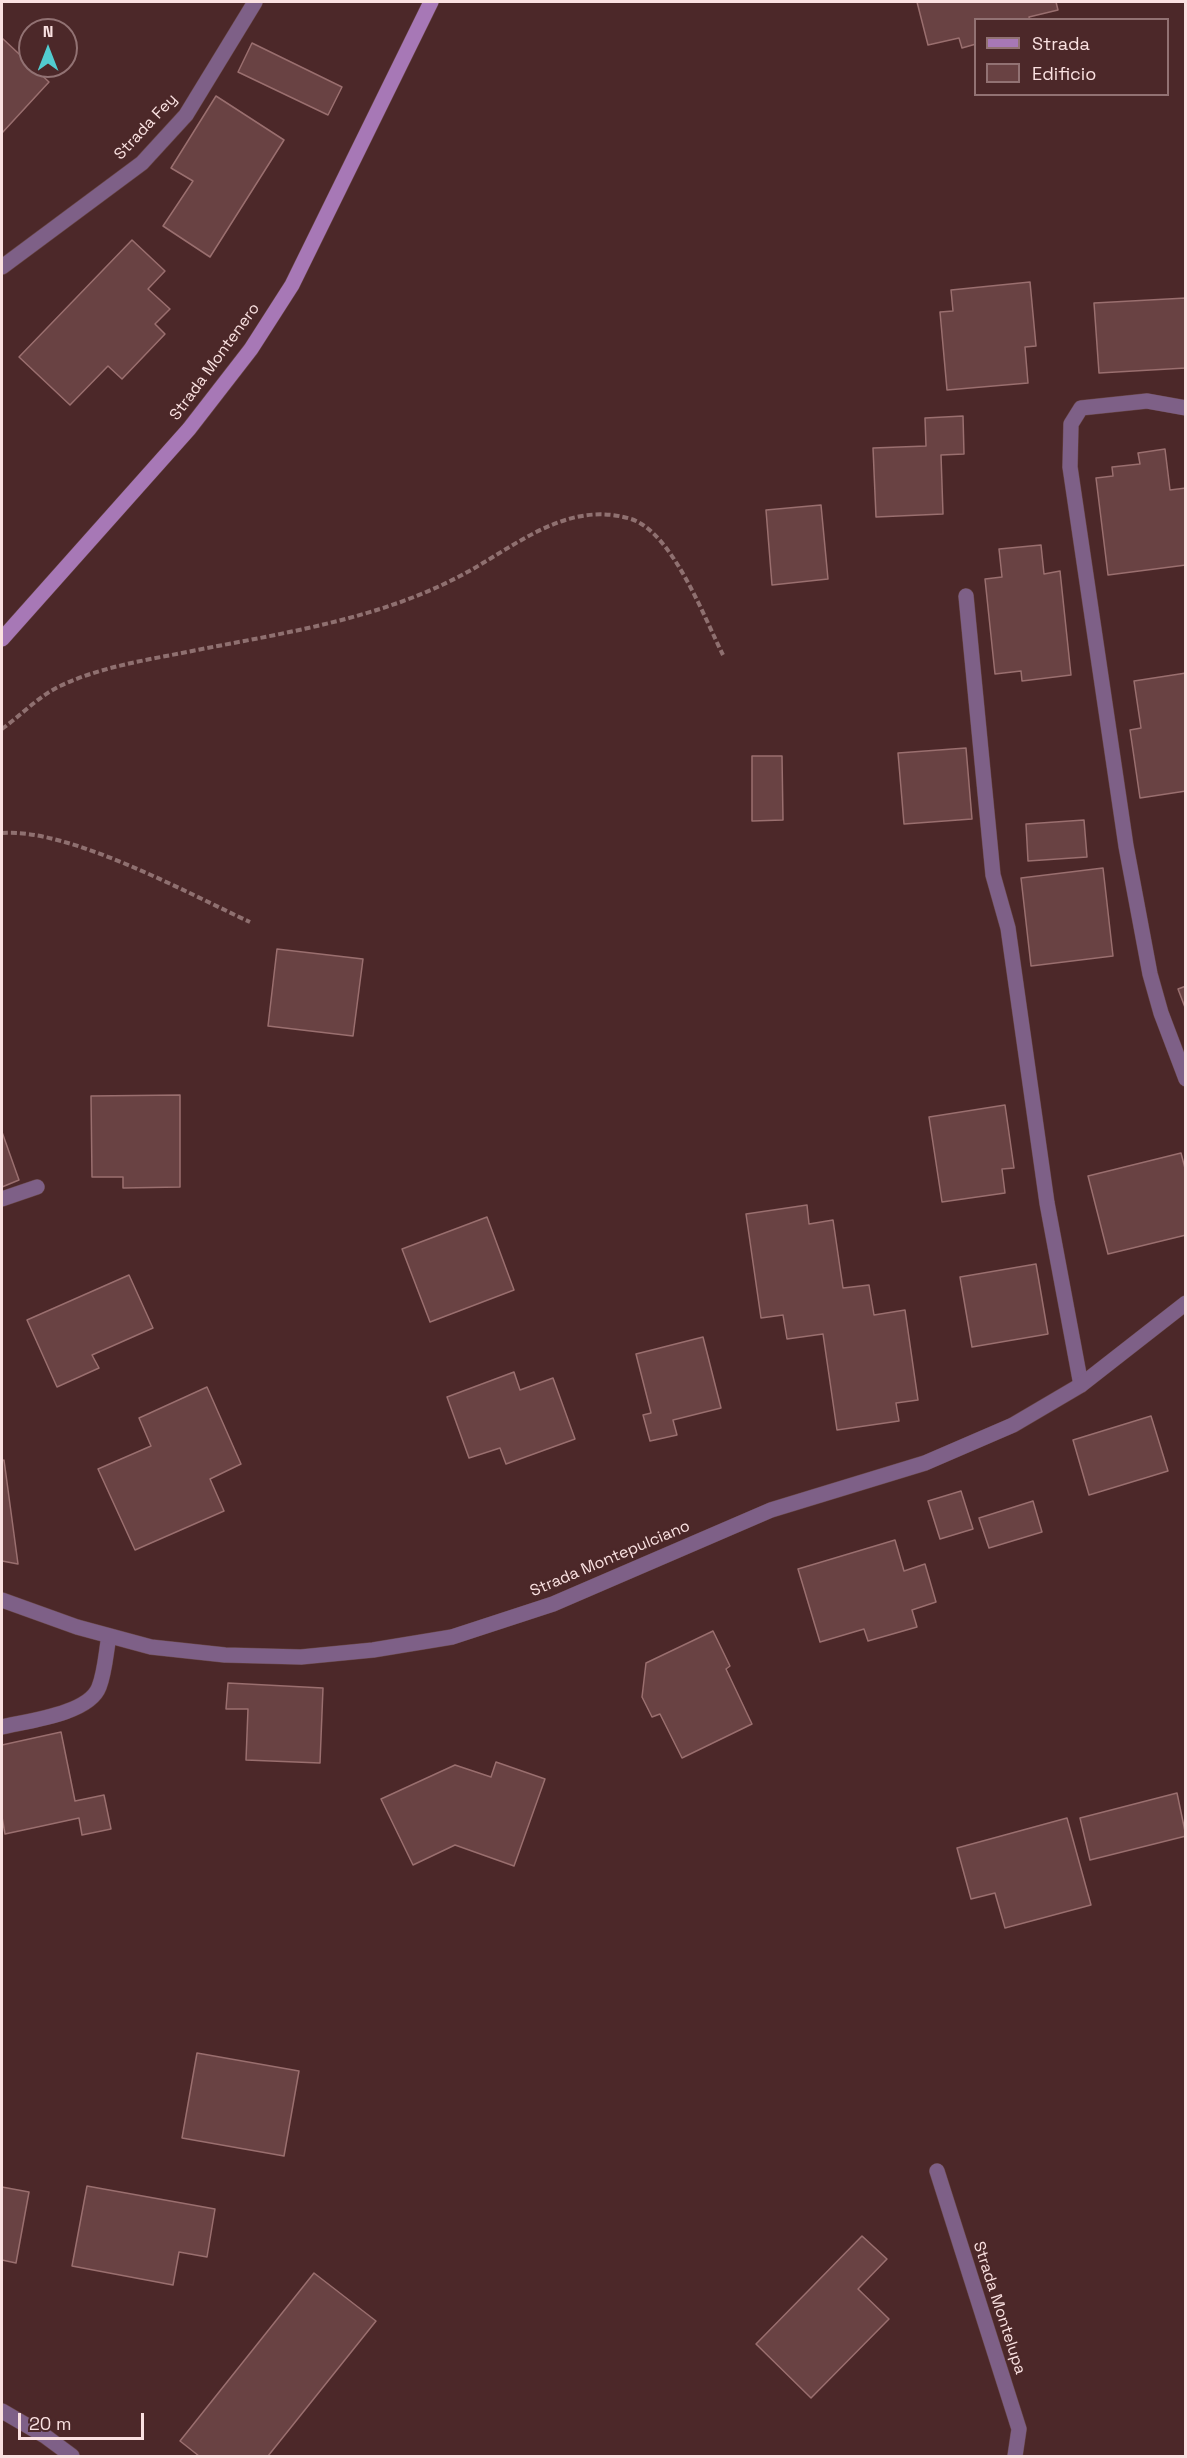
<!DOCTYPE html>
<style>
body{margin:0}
#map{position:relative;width:1187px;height:2458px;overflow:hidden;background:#4c2829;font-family:"Space Grotesk",sans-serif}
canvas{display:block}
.frame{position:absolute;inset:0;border:3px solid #fae1e1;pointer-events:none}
.legend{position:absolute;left:974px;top:18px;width:195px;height:78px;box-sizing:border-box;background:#4c2829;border:2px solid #927273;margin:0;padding:8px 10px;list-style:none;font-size:18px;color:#fae1e1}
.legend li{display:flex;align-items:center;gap:12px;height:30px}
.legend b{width:30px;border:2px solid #927273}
.north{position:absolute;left:18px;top:18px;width:60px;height:60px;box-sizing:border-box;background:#4c2829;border:2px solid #927273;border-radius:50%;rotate:0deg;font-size:16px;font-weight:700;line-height:24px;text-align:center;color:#fae1e1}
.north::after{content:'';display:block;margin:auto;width:21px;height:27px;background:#52ccd0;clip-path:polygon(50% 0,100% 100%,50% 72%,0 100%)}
.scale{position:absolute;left:18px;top:2413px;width:126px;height:27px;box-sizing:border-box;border:3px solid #fae1e1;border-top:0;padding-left:8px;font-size:18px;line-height:21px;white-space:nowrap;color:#fae1e1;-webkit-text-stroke:4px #4c2829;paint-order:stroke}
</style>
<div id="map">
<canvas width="1187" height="2458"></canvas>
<div class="frame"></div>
<ul class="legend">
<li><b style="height:8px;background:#a778b6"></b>Strada</li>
<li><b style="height:16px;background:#694243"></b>Edificio</li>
</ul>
<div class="north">N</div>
<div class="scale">20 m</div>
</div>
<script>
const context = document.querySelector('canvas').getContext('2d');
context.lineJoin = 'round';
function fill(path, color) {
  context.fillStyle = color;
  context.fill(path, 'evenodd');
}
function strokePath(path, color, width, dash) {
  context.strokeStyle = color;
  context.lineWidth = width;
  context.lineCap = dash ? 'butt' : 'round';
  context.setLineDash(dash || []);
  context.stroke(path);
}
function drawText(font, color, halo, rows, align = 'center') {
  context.font = font + ' "Space Grotesk",sans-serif';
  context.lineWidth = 4.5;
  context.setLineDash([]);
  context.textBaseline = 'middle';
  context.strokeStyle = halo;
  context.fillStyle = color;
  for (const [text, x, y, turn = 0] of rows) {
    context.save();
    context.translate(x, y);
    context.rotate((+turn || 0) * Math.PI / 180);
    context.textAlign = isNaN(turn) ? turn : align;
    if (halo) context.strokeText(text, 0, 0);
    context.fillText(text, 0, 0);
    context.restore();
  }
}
const building = new Path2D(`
 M917,2H1056L1058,10L1029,17L1030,20H976V44L962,48L959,38L928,45Z
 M2,38L49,82L2,133Z
 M252,43L342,87L328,115L238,72Z
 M216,96L284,140L210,257L163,226L193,181L171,168Z
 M132,240L165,271L148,289L170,309L155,324L165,334L122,379L108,366L70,405L19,357Z
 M1030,282L1036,346L1025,347L1028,383L947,390L940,312L953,311L951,290Z
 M1186,298V368L1099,373L1094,303Z
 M963,416L964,454L941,455L943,514L876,517L873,448L926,446L925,418Z
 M1165,449L1170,490L1186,488V565L1108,575L1096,478L1113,476L1112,467L1140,464L1138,453Z
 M821,505L828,579L772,585L766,510Z
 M1041,545L1044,574L1060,571L1071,675L1022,681L1021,671L995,674L985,579L1002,577L999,549Z
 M1186,673V791L1140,798L1130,730L1141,728L1134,681Z
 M966,748L972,819L904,824L898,753Z
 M752,756H782L783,820L752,821Z
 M1084,820L1087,857L1028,861L1026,824Z
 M1103,868L1113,956L1031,966L1021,878Z
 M277,949L363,959L353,1036L268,1026Z
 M1186,986V1010L1178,989Z
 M180,1095V1187L123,1188V1177H92L91,1096Z
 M1005,1105L1014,1168L1002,1169L1005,1193L942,1202L929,1117Z
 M2,1132L19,1180L2,1187Z
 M1181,1153L1186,1172V1235L1108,1254L1088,1176Z
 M807,1205L809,1224L833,1220L843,1288L869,1285L874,1315L905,1310L918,1400L896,1403L899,1421L837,1430L823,1334L787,1339L783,1315L761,1318L746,1214Z
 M487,1217L514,1290L430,1322L402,1249Z
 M1036,1264L1048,1334L972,1347L960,1277Z
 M129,1275L153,1328L92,1355L99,1368L57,1387L27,1320Z
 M703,1337L721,1408L673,1420L677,1435L650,1441L643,1415L651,1413L636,1354Z
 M514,1372L520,1390L553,1378L575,1439L506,1464L500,1448L469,1458L447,1397Z
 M207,1387L241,1464L210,1479L224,1511L135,1550L98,1469L151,1446L139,1418Z
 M1151,1416L1168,1471L1089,1495L1073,1440Z
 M4,1460L18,1564L2,1561V1461Z
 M961,1491L973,1529L940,1539L928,1501Z
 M1033,1501L1042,1532L989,1548L979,1518Z
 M895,1540L904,1571L925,1564L936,1602L912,1610L917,1627L868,1641L864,1629L820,1642L798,1569Z
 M713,1631L730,1666L726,1669L752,1724L682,1758L660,1714L652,1717L642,1697L646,1663Z
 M228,1683L323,1688L320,1763L246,1760L248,1709H226Z
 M61,1732L75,1801L104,1795L111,1829L82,1835L79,1818L5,1834L2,1817V1745Z
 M496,1762L545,1779L514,1866L455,1845L413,1865L381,1799L455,1765L491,1777Z
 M1177,1793L1186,1836L1090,1860L1080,1818Z
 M1067,1818L1091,1905L1005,1928L995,1893L971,1899L957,1848Z
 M197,2053L299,2071L284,2156L182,2138Z
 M87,2186L215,2209L207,2257L179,2252L173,2285L72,2266Z
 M2,2187L29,2192L16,2263L2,2260Z
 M862,2236L887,2259L858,2289L889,2319L811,2398L756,2344Z
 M314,2273L376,2321L268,2456H199L180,2441Z`);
const path = new Path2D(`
 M2,729C20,716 39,696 60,686C98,668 140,661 182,653C276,634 375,621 460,576C514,548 566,499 631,519C672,532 704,617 723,655
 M2,833C69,828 187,893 250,922`);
const lane = new Path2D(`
 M1186,408L1147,401L1081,408L1071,424L1070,467L1126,846L1150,974L1161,1013L1186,1079
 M966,596L993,875L1008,928L1047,1203L1081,1385
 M2,1199L37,1187
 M2,1727C27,1721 89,1714 99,1687C105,1672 106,1652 109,1636
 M937,2171L1019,2429L1015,2456`);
const street = new Path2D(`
 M2,267L142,163L186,115L255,2
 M2,1600L77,1627L151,1647L225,1655L301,1657L373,1650L452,1637L553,1604L771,1510L925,1463L1013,1425L1081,1385L1186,1303
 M2,2411L45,2436L72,2456`);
const secondary = new Path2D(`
 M2,639L189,429L251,349L292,285L431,2`);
const streetNames = [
 ["Strada Fey",146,127,-47],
 ["Strada Montenero",215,362,-54],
 ["Strada Montepulciano",610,1559,-23],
 ["Strada Montelupa",999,2308,72]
];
fill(building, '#694243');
strokePath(building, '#9a6f6f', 1.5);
strokePath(lane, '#684646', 16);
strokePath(street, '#684646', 16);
strokePath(secondary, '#684646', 16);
strokePath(path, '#8f7070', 4, [6, 3]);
strokePath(lane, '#7e6087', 15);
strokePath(street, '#7e6087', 15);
strokePath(secondary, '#a778b6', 15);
drawText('16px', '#fae1e1', '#4c2829', streetNames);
</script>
